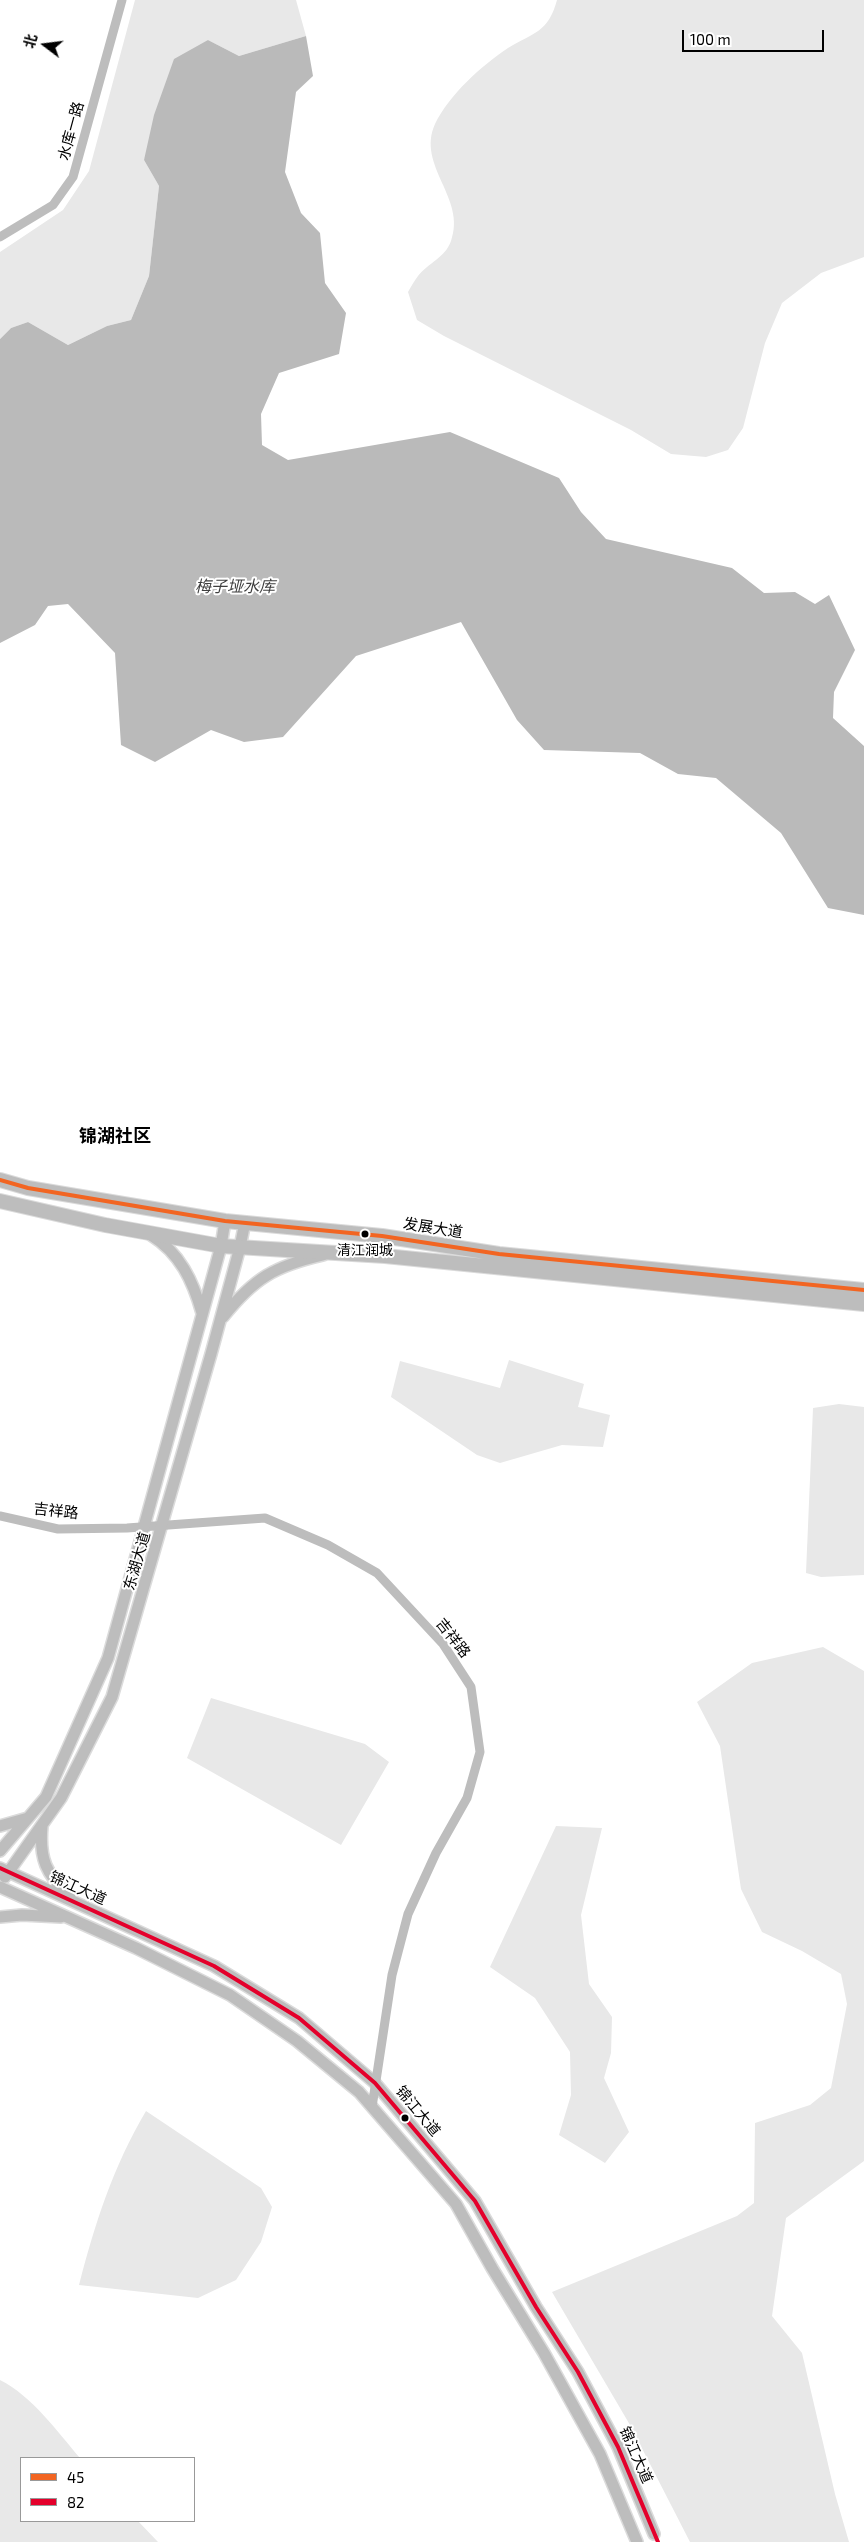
<!DOCTYPE html>
<meta charset="utf-8">
<style>
body{margin:0}
#map{position:relative;width:864px;height:2542px;overflow:hidden;background:#fff;font-family:"Exo 2","Noto Sans SC",sans-serif}
canvas{display:block}
.legend{position:absolute;left:20px;top:2457px;width:175px;height:65px;box-sizing:border-box;background:#fff;border:1px solid #999;margin:0;padding:6px 9px;list-style:none;font-size:15px;color:#000}
.legend li{display:flex;align-items:center;gap:10px;height:25px}
.legend b{width:25px;border:1px solid #999}
.north{position:absolute;left:20px;top:20px;width:50px;height:50px;-webkit-text-stroke:4px #fff;paint-order:stroke;rotate:285deg;font-size:14px;font-weight:700;line-height:20px;text-align:center;color:#000}
.north::after{content:'';display:block;margin:auto;width:18px;height:22px;background:#000;clip-path:polygon(50% 0,100% 100%,50% 72%,0 100%)}
.scale{position:absolute;left:682px;top:30px;width:142px;height:22px;box-sizing:border-box;border:2px solid #000;border-top:0;padding-left:6px;font-size:15px;line-height:18px;white-space:nowrap;color:#000;-webkit-text-stroke:4px #fff;paint-order:stroke}
</style>
<div id="map">
<canvas width="864" height="2542"></canvas>
<ul class="legend">
<li><b style="height:6px;background:#f26522"></b>45</li>
<li><b style="height:6px;background:#e4002b"></b>82</li>
</ul>
<div class="north">北</div>
<div class="scale">100 m</div>
</div>
<script>
const context = document.querySelector('canvas').getContext('2d');
context.lineJoin = 'round';
function fill(path, color) {
  context.fillStyle = color;
  context.fill(path, 'evenodd');
}
function strokePath(path, color, width, dash) {
  context.strokeStyle = color;
  context.lineWidth = width;
  context.lineCap = dash ? 'butt' : 'round';
  context.setLineDash(dash || []);
  context.stroke(path);
}
function drawText(font, color, halo, rows, align = 'center') {
  context.font = font + ' "Exo 2","Noto Sans SC",sans-serif';
  context.lineWidth = 4;
  context.setLineDash([]);
  context.textBaseline = 'middle';
  context.strokeStyle = halo;
  context.fillStyle = color;
  for (const [text, x, y, turn = 0] of rows) {
    context.save();
    context.translate(x, y);
    context.rotate((+turn || 0) * Math.PI / 180);
    context.textAlign = isNaN(turn) ? turn : align;
    if (halo) context.strokeText(text, 0, 0);
    context.fillText(text, 0, 0);
    context.restore();
  }
}
const green = new Path2D(`
 M135,0H296L306,36L239,56L208,40L144,160L159,186L149,276L131,320L107,326L68,345L28,322L11,328L0,339V252L63,210L89,171Z
 M557,0H864V257L821,273L782,303L765,343L743,428L728,450L706,457L671,454L631,430L444,336L417,320L408,292C411,287 414,281 418,276C428,263 445,258 451,241C467,198 416,166 435,124C449,95 481,66 508,48C534,32 548,33 557,0Z
 M509,1360L584,1384L578,1407L610,1415L603,1447L562,1445L500,1463L477,1455L391,1397L400,1361L500,1388Z
 M839,1404L864,1407V1575L821,1577L806,1573L813,1408Z
 M823,1647L864,1671V2161L786,2218L772,2316L802,2353L835,2494L849,2542H690L630,2425L552,2292L737,2216L754,2203L755,2123L810,2105L831,2088L847,2004L841,1974L802,1951L762,1932L741,1889L720,1746L697,1702L752,1663Z
 M211,1698L365,1744L389,1762L341,1845L187,1758Z
 M556,1826L602,1828L581,1915L589,1984L612,2017L611,2053L604,2078L629,2132L605,2163L559,2135L571,2095L570,2052L535,1998L490,1967Z
 M146,2111L261,2188L272,2207L261,2242L236,2280L198,2298L79,2285C95,2223 113,2167 146,2111Z
 M0,2380C33,2397 56,2430 80,2458H21V2521H138L158,2542H0Z`);
const water = new Path2D(`
 M306,36L313,76L296,92L285,172L301,213L320,233L325,283L346,313L339,354L279,373L261,414L262,445L288,460L450,432L559,478L581,512L606,539L732,568L764,593L795,592L815,604L829,595L855,650L834,692L833,718L864,746V915L828,908L781,833L716,778L678,774L640,753L544,750L517,720L461,622L356,656L283,737L244,742L211,730L155,762L121,745L115,653L68,604L48,606L35,625L0,643V339L11,328L28,322L68,345L107,326L131,320L149,276L159,186L144,160L154,115L174,59L208,40L239,56Z`);
const minor = new Path2D(`
 M0,237L53,205L73,177L122,0
 M0,1516L58,1529L127,1528L265,1518L328,1545L377,1573L443,1644L471,1687L480,1752L467,1798L436,1853L408,1914L392,1975L372,2107`);
const major = new Path2D(`
 M151,1235C180,1253 193,1281 202,1313
 M223,1317C254,1278 275,1266 323,1255
 M0,1826L28,1818
 M42,1826C39,1859 46,1874 70,1897
 M0,1851L46,1797L108,1658L221,1246L225,1221
 M0,1868L214,1966L299,2018L375,2083L475,2201L536,2307L578,2372L618,2447L654,2534
 M5,1877L61,1798L112,1697L211,1354L240,1247L245,1222
 M0,1887L136,1948L230,1995L297,2041L359,2092L456,2204L492,2268L544,2353L600,2454L637,2542
 M0,1917L22,1915L61,1917`);
const highway = new Path2D(`
 M0,1180L28,1188L225,1221L382,1236L499,1254L864,1290
 M0,1201L105,1225L221,1246L385,1256L864,1304`);
const bus1 = new Path2D(`
 M0,1180L28,1188L225,1221L382,1236L499,1254L864,1290`);
const bus2 = new Path2D(`
 M0,1868L214,1966L299,2018L375,2083L475,2201L536,2307L578,2372L618,2447L658,2542`);
const markers = [
 [365,1234,4.5,"#000"],
 [405,2118,4.5,"#000"]
];
const busNames = [
 ["清江润城",365,1250]
];
const streetNames = [
 ["水库一路",71,131,-75],
 ["发展大道",433,1228,9],
 ["吉祥路",56,1511,6],
 ["东湖大道",137,1561,-74],
 ["吉祥路",453,1638,52],
 ["锦江大道",78,1888,24],
 ["锦江大道",418,2111,50],
 ["锦江大道",636,2455,66]
];
const waterNames = [
 ["梅子垭水库",235,587]
];
const quarterNames = [
 ["锦湖社区",115,1136]
];
fill(green, '#e8e8e8');
fill(water, '#bababa');
strokePath(major, '#dbdbdb', 14);
strokePath(highway, '#dbdbdb', 16);
strokePath(minor, '#bdbdbd', 9);
strokePath(major, '#bdbdbd', 11);
strokePath(highway, '#bdbdbd', 14);
strokePath(bus1, '#f26522', 4);
strokePath(bus2, '#e4002b', 4);
for (const [x, y, r, color] of markers) {
  const dot = new Path2D();
  dot.arc(x, y, r, 0, 2 * Math.PI);
  context.fillStyle = color;
  context.fill(dot);
  strokePath(dot, '#fff', 2);
}
drawText('14px', '#000', '#fff', busNames);
drawText('15px', '#000', '#fff', streetNames);
drawText('italic 16px', '#3e3e3e', '#fff', waterNames);
drawText('bold 18px', '#000', '#fff', quarterNames);
</script>
